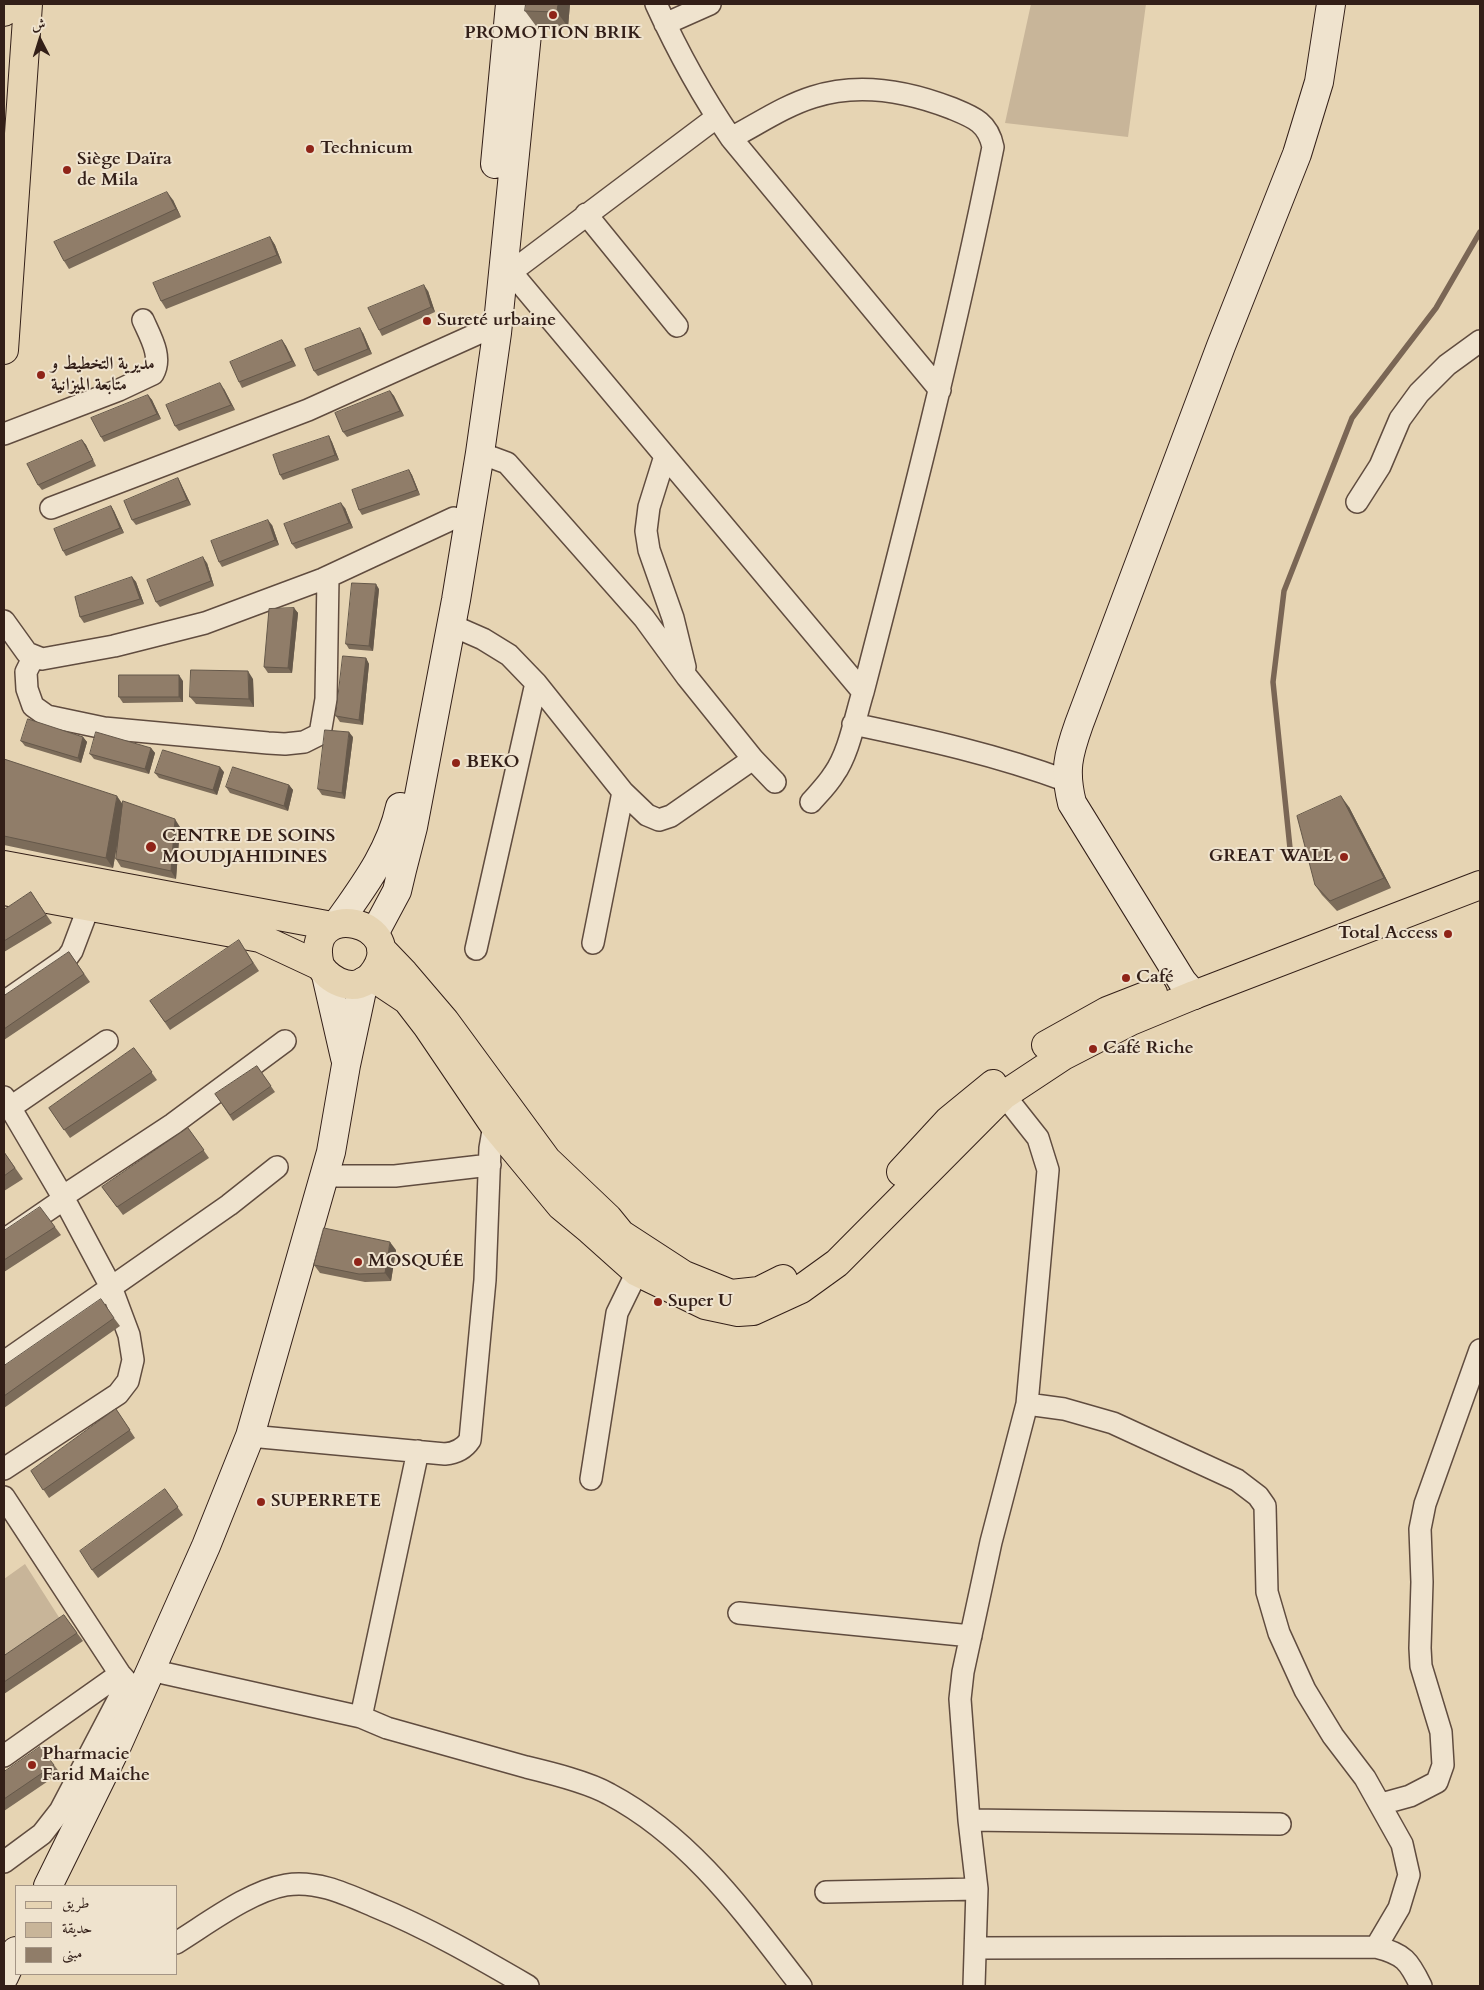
<!DOCTYPE html>
<meta charset="utf-8">
<style>
body{margin:0}
#map{position:relative;width:1484px;height:1990px;overflow:hidden;background:#e6d4b3;font-family:Cardo,Amiri,serif}
canvas{display:block}
.frame{position:absolute;inset:0;border:5px solid #331f18;pointer-events:none}
.legend{position:absolute;left:15px;top:1885px;width:162px;height:90px;box-sizing:border-box;background:#efe3ce;border:1px solid #a49585;margin:0;padding:6px 9px;list-style:none;font-size:15px;color:#331f18}
.legend li{display:flex;align-items:center;gap:10px;height:25px}
.legend b{width:25px;border:1px solid #a49585}
.north{position:absolute;left:15px;top:15px;width:50px;height:50px;-webkit-text-stroke:4px #efe3ce;paint-order:stroke;rotate:355deg;font-size:14px;font-weight:700;line-height:20px;text-align:center;color:#331f18}
.north::after{content:'';display:block;margin:auto;width:18px;height:22px;background:#331f18;clip-path:polygon(50% 0,100% 100%,50% 72%,0 100%)}
</style>
<div id="map">
<canvas width="1484" height="1990"></canvas>
<div class="frame"></div>
<ul class="legend">
<li><b style="height:6px;background:#e6d4b3"></b>طريق</li>
<li><b style="height:14px;background:#c8b599"></b>حديقة</li>
<li><b style="height:14px;background:#907d69"></b>مبنى</li>
</ul>
<div class="north">ش</div>
</div>
<script>
const context = document.querySelector('canvas').getContext('2d');
context.lineJoin = 'round';
function fill(path, color) {
  context.fillStyle = color;
  context.fill(path, 'evenodd');
}
function strokePath(path, color, width, dash) {
  context.strokeStyle = color;
  context.lineWidth = width;
  context.lineCap = dash ? 'butt' : 'round';
  context.setLineDash(dash || []);
  context.stroke(path);
}
function drawText(font, color, halo, rows, align = 'center') {
  context.font = font + ' Cardo,Amiri,serif';
  context.lineWidth = 4;
  context.setLineDash([]);
  context.textBaseline = 'middle';
  context.strokeStyle = halo;
  context.fillStyle = color;
  for (const [text, x, y, turn = 0] of rows) {
    context.save();
    context.translate(x, y);
    context.rotate((+turn || 0) * Math.PI / 180);
    context.textAlign = isNaN(turn) ? turn : align;
    if (halo) context.strokeText(text, 0, 0);
    context.fillText(text, 0, 0);
    context.restore();
  }
}
const green = new Path2D(`
 M1031,4H1146L1128,137L1005,123Z
 M25,1564L62,1622L4,1663V1579Z`);
const stream = new Path2D(`
 M1291,858L1273,682L1284,591L1352,418L1436,308L1480,232`);
const street = new Path2D(`
 M656,4C677,50 702,96 731,138L940,390
 M665,24L710,4
 M731,138C758,124 784,106 813,97C859,82 907,91 951,108C973,117 988,122 993,147C956,331 910,511 863,692C855,718 849,753 834,774C828,784 819,793 811,802
 M586,214L677,326
 M504,272H511L863,692
 M511,272L717,117
 M4,434L119,390L153,374C163,357 150,336 143,320
 M480,453L507,463L644,618L687,677L753,759L775,782
 M665,456L649,507L646,531L649,550L673,618L685,667
 M1357,502L1380,466L1400,419L1419,393L1447,365L1480,341
 M51,508L308,410L479,333H497
 M4,621L27,653L42,659L114,646L205,623L323,579L454,518
 M451,625L483,639L509,655L536,683L623,792L647,815L659,820L671,816L753,759
 M34,656L26,672L27,689L33,706L47,716L104,728L268,743L285,744L304,742L320,734L326,699L328,577
 M853,724C925,739 997,755 1067,781
 M593,943L623,792
 M476,949L536,683
 M4,1002L67,958L72,951L89,906
 M4,1097L64,1199L111,1287L129,1335L133,1360L128,1381L118,1394L4,1469
 M11,1107L107,1041
 M324,1176H395L490,1165
 M62,1197L173,1124L285,1041
 M4,1240L64,1199
 M4,1362L229,1205L277,1167
 M1027,1404L1064,1409L1113,1423L1237,1480L1258,1496L1265,1506L1267,1592L1279,1633L1305,1690L1333,1736L1365,1778L1402,1844L1409,1875L1399,1908L1376,1947
 M250,1436L445,1454C456,1453 464,1449 470,1440L485,1280L490,1148L494,1125
 M591,1479L617,1313L637,1272
 M4,1497L120,1674L139,1695
 M739,1613L971,1636
 M150,1670L361,1717L387,1728C434,1741 480,1754 526,1767C551,1773 588,1782 609,1794C692,1838 745,1914 801,1986
 M361,1717L418,1451
 M4,1756L120,1674
 M1381,1804L1410,1796L1437,1782L1443,1765L1441,1732L1421,1666L1420,1648L1422,1582L1420,1529L1425,1504L1480,1350
 M969,1820L1280,1824
 M4,1862L42,1834L60,1811L127,1683
 M826,1892L977,1889
 M176,1943C207,1924 250,1891 286,1885C317,1880 346,1894 374,1906C428,1928 478,1957 528,1986
 M976,1948L1376,1947C1404,1954 1409,1961 1421,1986
 M974,1986L977,1889L969,1820L960,1699L963,1672L991,1542L1027,1404L1048,1170L1038,1138L1004,1095`);
const secondary = new Path2D(`
 M495,164L510,4
 M337,924C363,887 390,852 400,807
 M374,934L397,891L402,870L413,827L456,600L480,453L497,333L530,4
 M326,975L345,1058
 M1194,995L1182,981L1072,803C1064,771 1068,755 1079,724L1221,346L1297,154L1319,82L1331,4
 M48,1886L116,1748L206,1546L250,1436L331,1152L346,1065L364,981
 M4,1977L16,1951`);
const primary = new Path2D(`
 M4,12L5,4
 M4,350L28,4
 M4,865L332,926
 M4,891L260,938L320,966C332,983 357,994 372,975C414,922 302,895 320,966
 M381,949L404,973L445,1021L547,1160L608,1218L621,1234L684,1275L731,1294L759,1291L783,1279
 M371,976L407,1000L427,1026L494,1125L561,1206L590,1230L637,1272L705,1305L738,1312L753,1311L801,1289L837,1263L1004,1095L1063,1056L1131,1021L1194,995L1480,885
 M1046,1045L1107,1011L1153,993
 M901,1172L949,1120L993,1084`);
const wall = new Path2D(`
 M570,4L568,27L536,26L525,11Z
 M173,200L181,217L69,269L64,261Z
 M270,237L275,245L282,263L166,309L161,301Z
 M428,291L435,312L382,336L379,330Z
 M363,333L372,354L318,376L314,371Z
 M282,340L286,346L296,366L242,388L239,382Z
 M224,389L235,410L179,431L175,426Z
 M390,391L394,396L404,416L347,437L343,432Z
 M148,395L152,400L161,419L104,442L101,437Z
 M329,436L332,442L339,460L283,480L280,475Z
 M82,440L86,445L96,466L42,490L38,485Z
 M409,470L412,475L420,495L362,515L359,510Z
 M178,478L181,484L191,505L136,525L132,520Z
 M111,506L114,511L124,533L66,556L63,551Z
 M345,508L353,528L296,549L292,544Z
 M272,525L279,545L222,567L219,562Z
 M207,563L214,586L160,607L156,602Z
 M132,577L136,582L144,604L84,623L80,617Z
 M379,589L373,651L349,649L346,644Z
 M294,608L298,613L292,673H268L264,667Z
 M366,658L369,664L363,725L340,722L336,716Z
 M253,679L254,707L196,704L190,697Z
 M183,681V702L123,703L119,697Z
 M83,737L87,742L81,763L25,746L21,741Z
 M353,737L345,799L322,795L318,789Z
 M151,748L155,753L149,774L94,759L90,754Z
 M4,759L180,827L176,879L121,867L116,859L117,845L113,868L4,845Z
 M224,772L217,795L159,778L155,773Z
 M289,785L293,790L288,811L230,793L226,787Z
 M1349,807L1391,888L1337,911L1322,895L1315,885Z
 M31,892L52,923L4,952V910Z
 M244,948L259,971L170,1030L150,1001Z
 M69,952L90,982L4,1040V996Z
 M134,1048L157,1080L70,1138L49,1108Z
 M257,1066L275,1092L233,1121L215,1094Z
 M188,1128L209,1158L123,1215L102,1187Z
 M4,1152L23,1179L4,1191Z
 M55,1227L61,1235L4,1272V1231Z
 M396,1250L391,1281L365,1282L320,1273L314,1265Z
 M114,1318L120,1326L4,1408V1366Z
 M116,1409L135,1438L49,1498L31,1471Z
 M165,1489L183,1515L98,1578L92,1570Z
 M64,1615L83,1641L4,1694V1656Z
 M54,1765L60,1773L4,1811V1772Z`);
const shadedWall = new Path2D(`
 M558,4H570L568,27L557,12Z
 M167,192L173,200L181,217L176,209Z
 M270,237L275,245L282,263L277,255Z
 M424,285L428,291L435,312L431,307Z
 M360,328L363,333L372,354L368,349Z
 M282,340L286,346L296,366L292,361Z
 M220,383L224,389L235,410L231,405Z
 M390,391L394,396L404,416L400,411Z
 M148,395L152,400L161,419L157,414Z
 M329,436L332,442L339,460L335,455Z
 M82,440L86,445L96,466L93,460Z
 M409,470L412,475L420,495L417,490Z
 M178,478L181,484L191,505L187,500Z
 M341,503L345,508L353,528L349,523Z
 M111,506L114,511L124,533L120,528Z
 M268,520L272,525L279,545L275,540Z
 M203,557L207,563L214,586L211,581Z
 M132,577L136,582L144,604L140,599Z
 M376,584L379,589L373,651L369,646Z
 M294,608L298,613L292,673L288,668Z
 M366,658L369,664L363,725L359,720Z
 M248,671L253,679L254,707L249,699Z
 M179,675L183,681V702L179,697Z
 M349,732L353,737L345,799L342,793Z
 M83,737L87,742L81,763L78,758Z
 M151,748L155,753L149,774L145,769Z
 M220,767L224,772L217,795L213,790Z
 M289,785L293,790L288,811L284,806Z
 M117,796L124,806L113,868L106,858Z
 M1341,796L1349,807L1391,888L1384,878Z
 M175,819L180,827L176,879L171,871Z
 M390,1242L396,1250L391,1281L385,1273Z`);
const building = new Path2D(`
 M526,4H558L557,12L525,11Z
 M167,192L176,209L64,261L54,242Z
 M270,237L277,255L161,301L153,283Z
 M424,285L431,307L379,330L368,308Z
 M360,328L368,349L314,371L305,349Z
 M282,340L292,361L239,382L230,362Z
 M220,383L231,405L175,426L166,405Z
 M390,391L400,411L343,432L335,413Z
 M148,395L157,414L101,437L91,418Z
 M329,436L335,455L280,475L273,455Z
 M82,440L93,460L38,485L27,464Z
 M409,470L417,490L359,510L352,490Z
 M178,478L187,500L132,520L124,501Z
 M341,503L349,523L292,544L284,524Z
 M111,506L120,528L63,551L54,529Z
 M268,520L275,540L219,562L211,541Z
 M203,557L211,581L156,602L147,580Z
 M132,577L140,599L80,617L75,597Z
 M352,583L376,584L369,646L346,644Z
 M294,608L288,668L264,667L269,609Z
 M343,656L366,658L359,720L336,716Z
 M191,670L248,671L249,699L190,697Z
 M119,675H179V697H119Z
 M28,719L83,737L78,758L21,741Z
 M325,730L349,732L342,793L318,789Z
 M96,732L151,748L145,769L90,754Z
 M163,750L220,767L213,790L155,773Z
 M4,759L117,796L106,858L4,836Z
 M233,767L289,785L284,806L226,787Z
 M1341,796L1384,878L1330,901L1315,885L1297,816Z
 M123,801L175,819L171,871L116,859Z
 M31,892L46,915L4,941V910Z
 M239,940L253,963L165,1022L150,1001Z
 M69,952L84,974L4,1029V996Z
 M134,1048L152,1072L64,1130L49,1108Z
 M257,1066L271,1086L230,1115L215,1094Z
 M188,1128L204,1150L117,1207L102,1187Z
 M4,1152L15,1168L4,1176Z
 M40,1207L55,1227L4,1260V1231Z
 M324,1228L390,1242L385,1273L359,1274L314,1265Z
 M101,1299L114,1318L4,1396V1366Z
 M116,1409L130,1430L43,1490L31,1471Z
 M165,1489L178,1507L92,1570L80,1551Z
 M64,1615L77,1633L4,1682V1656Z
 M40,1747L54,1765L4,1799V1772Z`);
const markers = [
 [553,15,5,"#8f2418"],
 [310,149,5,"#8f2418"],
 [67,170,5,"#8f2418"],
 [427,321,5,"#8f2418"],
 [41,375,5,"#8f2418"],
 [456,763,5,"#8f2418"],
 [151,847,6,"#8f2418"],
 [1344,857,5,"#8f2418"],
 [1448,934,5,"#8f2418"],
 [1126,978,5,"#8f2418"],
 [1093,1049,5,"#8f2418"],
 [358,1262,5,"#8f2418"],
 [658,1302,5,"#8f2418"],
 [261,1502,5,"#8f2418"],
 [32,1765,5,"#8f2418"]
];
const poiNames = [
 ["PROMOTION BRIK",553,34,"center"],
 ["Technicum",320,149],
 ["Siège Daïra",77,160],
 ["de Mila",77,181],
 ["Sureté urbaine",437,321],
 ["مديرية التخطيط و",51,365],
 ["متابعة الميزانية",51,386],
 ["BEKO",466,763],
 ["CENTRE DE SOINS",162,837],
 ["MOUDJAHIDINES",162,858],
 ["GREAT WALL",1334,857,"right"],
 ["Total Access",1438,934,"right"],
 ["Café",1136,978],
 ["Café Riche",1103,1049],
 ["MOSQUÉE",368,1262],
 ["Super U",668,1302],
 ["SUPERRETE",271,1502],
 ["Pharmacie",42,1755],
 ["Farid Maiche",42,1776]
];
fill(green, '#c8b599');
strokePath(stream, '#7a6655', 5.5);
strokePath(street, '#604c3f', 24);
strokePath(secondary, '#331f18', 30);
strokePath(primary, '#331f18', 30);
strokePath(street, '#efe3ce', 21);
strokePath(secondary, '#efe3ce', 28);
strokePath(primary, '#e6d4b3', 28);
fill(wall, '#7c6c5a');
fill(shadedWall, '#65584a');
fill(building, '#907d69');
strokePath(building, '#65584a', 1);
for (const [x, y, r, color] of markers) {
  const dot = new Path2D();
  dot.arc(x, y, r, 0, 2 * Math.PI);
  context.fillStyle = color;
  context.fill(dot);
  strokePath(dot, '#efe3ce', 2);
}
drawText('bold 18px', '#331f18', '#efe3ce', poiNames, 'left');
</script>
